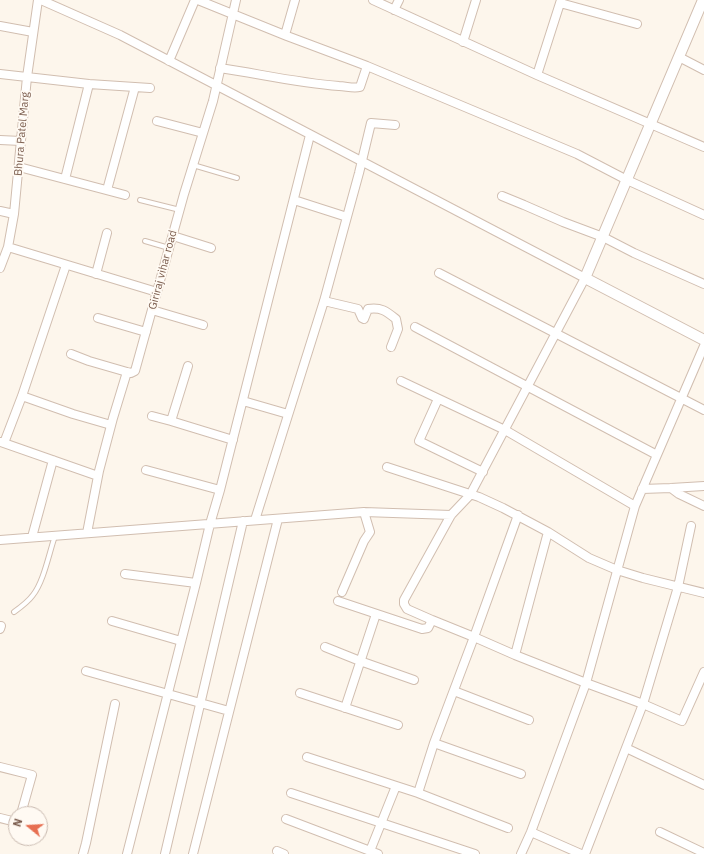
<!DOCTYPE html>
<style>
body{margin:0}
#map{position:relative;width:704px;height:854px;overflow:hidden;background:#fdf6ec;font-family:"IBM Plex Sans",sans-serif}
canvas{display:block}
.north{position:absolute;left:8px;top:806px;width:40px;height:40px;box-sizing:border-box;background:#fffaf3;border:1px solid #cabbb1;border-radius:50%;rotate:288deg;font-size:11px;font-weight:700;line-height:16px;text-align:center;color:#7a5c4d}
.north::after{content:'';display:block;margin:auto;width:14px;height:18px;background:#e76f51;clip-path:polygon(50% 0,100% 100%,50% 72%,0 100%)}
</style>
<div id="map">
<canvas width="704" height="854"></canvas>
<div class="north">N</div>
</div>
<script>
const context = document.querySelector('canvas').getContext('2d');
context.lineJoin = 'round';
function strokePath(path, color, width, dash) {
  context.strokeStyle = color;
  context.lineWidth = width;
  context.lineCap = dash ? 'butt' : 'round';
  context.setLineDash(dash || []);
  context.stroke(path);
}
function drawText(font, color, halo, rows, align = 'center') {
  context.font = font + ' "IBM Plex Sans",sans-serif';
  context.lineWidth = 3.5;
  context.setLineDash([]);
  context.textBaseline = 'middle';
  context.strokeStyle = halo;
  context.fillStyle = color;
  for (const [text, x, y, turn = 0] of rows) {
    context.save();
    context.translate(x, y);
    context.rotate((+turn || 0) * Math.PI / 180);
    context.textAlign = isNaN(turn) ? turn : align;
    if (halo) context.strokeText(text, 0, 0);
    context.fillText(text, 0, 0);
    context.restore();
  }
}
const service = new Path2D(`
 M193,165L237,178
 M140,200L180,210
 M145,241L169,248
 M14,612C21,607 28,602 33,595C44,581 49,553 55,536`);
const minor = new Path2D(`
 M41,0L120,35L585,278L470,495L451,515L404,600V604L407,609L432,620L474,637L515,655L586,683L643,704L682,721L704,672
 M198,0L287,36L367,66L577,154L627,180L704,215
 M373,0L537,75L704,147
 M560,3L637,24
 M394,10L399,0
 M0,26L33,32
 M285,35L295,0
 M463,42L476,0
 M679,57L704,70
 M169,61L195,0
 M220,68C260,74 299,83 339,86C346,86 353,89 360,87L367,66
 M0,74L89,84L150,88
 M537,75L561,0
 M157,121L203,133
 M0,140L21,141
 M19,167L125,195
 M65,179L89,84
 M107,190L135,87
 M502,196L524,205L563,222L603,237L634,253L704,284
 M294,200L347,217
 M0,211L14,214
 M173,236L211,248
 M8,247L157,292
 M0,268L8,247L14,214L27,77L38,0
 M439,273L704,410
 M96,274L107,233
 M324,301L358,309L362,318L364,319L368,309C381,307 386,311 396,319L398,329L391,347
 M152,310L203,325
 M98,318L146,332
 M415,327L657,455
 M71,354L89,361L127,372
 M188,366L171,421L233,440
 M401,381L505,430L635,506
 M22,396L73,414L111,425
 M438,399L419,441L483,472
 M243,401L288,414
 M152,416L171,421
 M1,442L98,476
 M4,443L22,396L66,265
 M387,467L479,497L503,508L548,532L589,558L617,570L643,578L704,593
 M146,470L220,490
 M671,488L679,494L704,506
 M642,489L671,488L704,486
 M255,520L324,301L359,173L371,123L395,125
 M87,533L99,471L113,418L127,372L131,373L135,371L184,194L213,101L236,0
 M32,537L53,460
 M0,540L364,512
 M125,574L196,583
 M342,592L364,541L370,532L364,512L451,515
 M338,601L422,629L428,628L432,620
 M112,621L181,641
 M0,626H1L0,629
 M325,647L360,661L414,680
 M515,655L548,532
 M86,671L229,711
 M454,691L529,720
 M300,693L398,725
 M345,708L376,614
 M434,743L521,774
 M626,748L704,785
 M307,757L418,793L508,828
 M0,767L32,775L21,814
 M291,793L475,854
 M418,793L434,743L474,637L518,515
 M0,818L16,822
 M286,819L378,854
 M531,832L581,854
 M660,832L704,853
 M277,851L284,854
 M370,851L396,786
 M83,854L86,843L115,704
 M127,854L196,583L210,524L220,490L310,135
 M165,854L243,521
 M193,854L278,519
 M521,854L531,832L586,683L635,506L704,346
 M585,854L643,704L678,587L691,526`);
const tertiary = new Path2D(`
 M703,0L585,278L704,340`);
const streetNames = [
 ["Bhura Patel Marg",22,134,-85],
 ["Giriraj vihar road",163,270,-75]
];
strokePath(service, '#d1beb0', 6);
strokePath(minor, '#d1beb0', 10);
strokePath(tertiary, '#d1beb0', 12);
strokePath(service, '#fff', 4);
strokePath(minor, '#fff', 8);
strokePath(tertiary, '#fff', 10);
drawText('11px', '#7a5c4d', '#fffaf3', streetNames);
</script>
